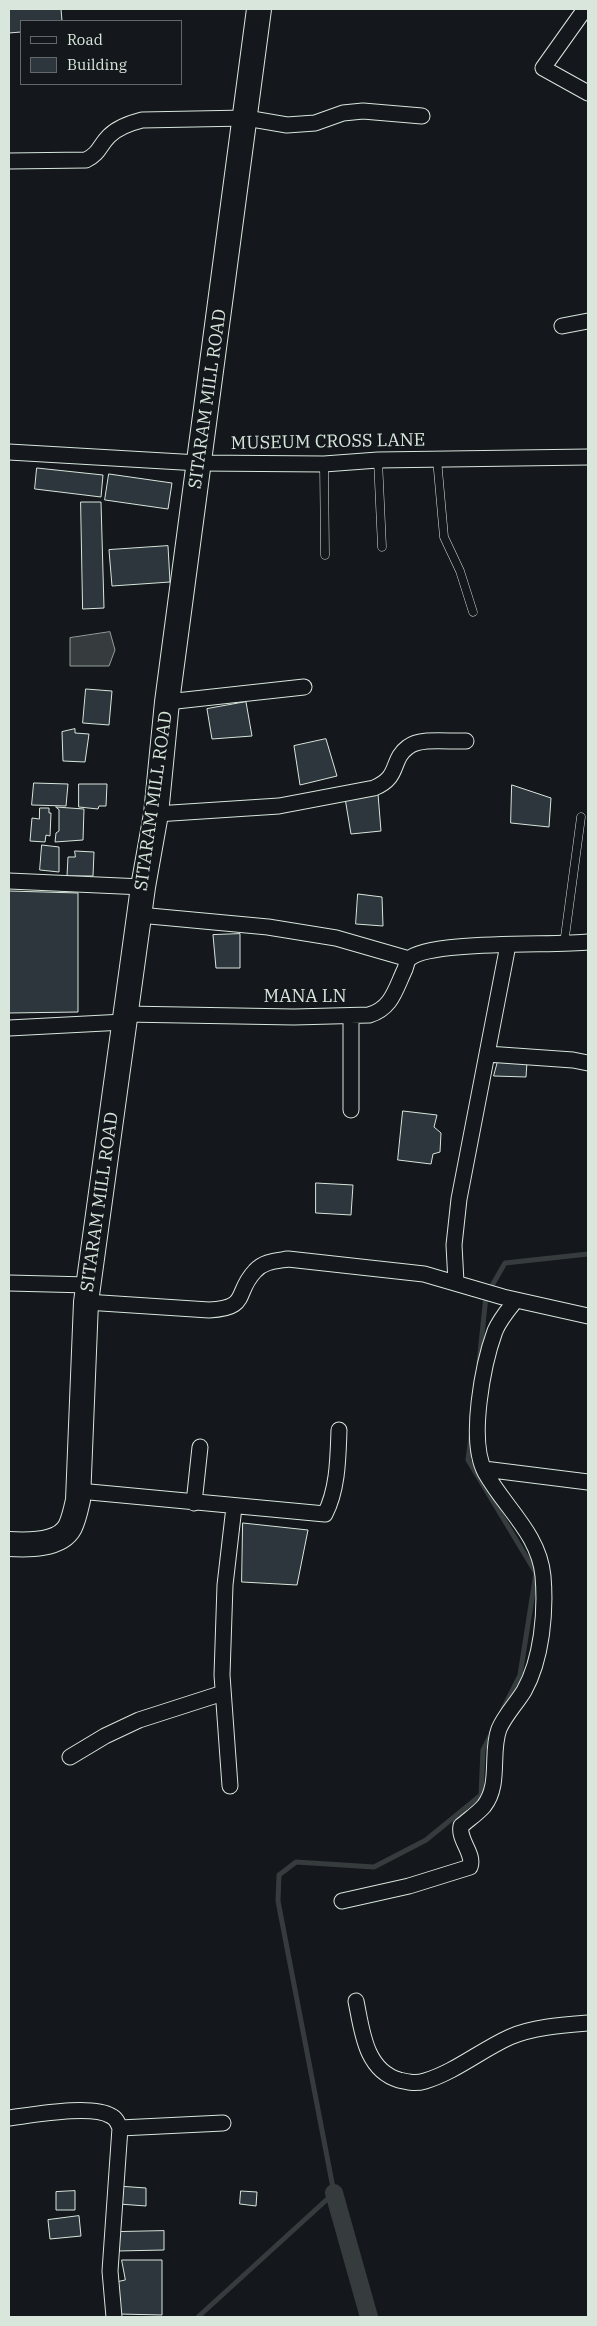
<!DOCTYPE html>
<style>
body{margin:0}
#map{position:relative;width:597px;height:2326px;overflow:hidden;background:#14181c;font-family:"IBM Plex Serif",serif}
canvas{display:block}
.frame{position:absolute;inset:0;border:10px solid #d8e6dc;pointer-events:none}
.legend{position:absolute;left:20px;top:20px;width:162px;height:65px;box-sizing:border-box;background:#14181c;border:1px solid #626a69;margin:0;padding:6px 9px;list-style:none;font-size:15px;color:#d8e6dc}
.legend li{display:flex;align-items:center;gap:10px;height:25px}
.legend b{width:25px;border:1px solid #626a69}
</style>
<div id="map">
<canvas width="597" height="2326"></canvas>
<div class="frame"></div>
<ul class="legend">
<li><b style="height:6px;background:#14181c"></b>Road</li>
<li><b style="height:14px;background:#2c363c"></b>Building</li>
</ul>
</div>
<script>
const context = document.querySelector('canvas').getContext('2d');
context.lineJoin = 'round';
function fill(path, color) {
  context.fillStyle = color;
  context.fill(path, 'evenodd');
}
function strokePath(path, color, width, dash) {
  context.strokeStyle = color;
  context.lineWidth = width;
  context.lineCap = dash ? 'butt' : 'round';
  context.setLineDash(dash || []);
  context.stroke(path);
}
function drawText(font, color, halo, rows, align = 'center') {
  context.font = font + ' "IBM Plex Serif",serif';
  context.lineWidth = 4;
  context.setLineDash([]);
  context.textBaseline = 'middle';
  context.strokeStyle = halo;
  context.fillStyle = color;
  for (const [text, x, y, turn = 0] of rows) {
    context.save();
    context.translate(x, y);
    context.rotate((+turn || 0) * Math.PI / 180);
    context.textAlign = isNaN(turn) ? turn : align;
    if (halo) context.strokeText(text, 0, 0);
    context.fillText(text, 0, 0);
    context.restore();
  }
}
const water = new Path2D(`
 M110,632L115,650L109,666H70V638Z`);
const stream = new Path2D(`
 M479,1363L486,1296L505,1263L588,1254
 M471,1436L468,1460L536,1573L520,1675L503,1709
 M198,2317L334,2193L278,1901L279,1875L296,1862L374,1867L426,1840L481,1795L483,1750L492,1732`);
const canal = new Path2D(`
 M334,2193L369,2317`);
const building = new Path2D(`
 M9,9H61L62,21H21V32L9,33Z
 M37,468L103,475L101,497L35,489Z
 M109,474L172,483L168,509L105,500Z
 M81,502H101L104,608L83,609Z
 M168,546L170,582L112,586L109,550Z
 M86,689L112,691L109,725L83,723Z
 M246,702L252,736L212,739L207,709Z
 M75,729V733L89,734L85,762L63,761L62,732Z
 M326,739L337,776L300,785L294,746Z
 M34,783L68,784L66,806L32,805Z
 M79,784H107L106,806H99L98,809L79,807Z
 M512,785L551,798L549,827L511,823Z
 M378,794L381,831L351,834L345,798Z
 M56,807L84,809L83,840L55,842L56,833L59,831V810Z
 M40,808H49V813H51L50,836L46,835L45,842L30,841L32,818L39,819Z
 M42,845L59,847V872L40,870Z
 M75,851L94,852L93,876H67L68,857H75Z
 M9,891L78,893V1012L9,1013Z
 M358,894L382,897L383,926L356,924Z
 M240,934V968H216L213,935Z
 M498,1061L527,1062L526,1077L494,1076Z
 M403,1111L437,1115L434,1127L441,1133L440,1152L433,1154L431,1164L398,1160Z
 M316,1183L353,1185L351,1215L316,1213Z
 M243,1523L308,1530L297,1585L242,1582Z
 M118,2186L146,2188V2206L119,2204Z
 M75,2191V2210H56V2192Z
 M241,2191L257,2192L256,2206L240,2204Z
 M79,2216L81,2236L50,2239L48,2220Z
 M164,2231V2250L117,2251V2232Z
 M122,2260H162V2315L119,2314L116,2282L125,2280Z`);
const lane = new Path2D(`
 M437,459L444,537L460,571L473,612
 M378,460L382,547
 M324,464L325,555
 M564,944L581,817`);
const street = new Path2D(`
 M585,9L543,68L588,93
 M9,161L86,160C100,153 99,146 109,136C118,127 130,123 142,120L246,118L287,125L315,123L343,113L363,111L422,116
 M562,326L588,321
 M9,452L199,463L324,464L378,460L588,457
 M167,702L304,687
 M156,814L279,806L374,788C401,777 390,760 408,747C421,737 450,742 466,741
 M9,881L143,887
 M139,915L268,927L336,938L409,959
 M125,1014L294,1017L369,1015C392,1008 395,990 405,969C406,966 407,961 409,959C428,940 556,946 588,942
 M351,1016V1110
 M9,1028L124,1022
 M487,1054L573,1060L588,1063
 M456,1282L454,1245L459,1199L508,945
 M9,1283L88,1285
 M86,1302L209,1310C250,1308 234,1293 255,1271C264,1261 276,1261 288,1259L424,1274L503,1297L588,1316
 M484,1469L588,1482
 M79,1491L325,1514C338,1489 338,1457 339,1430
 M194,1503L200,1447
 M70,1757L105,1736L139,1720L223,1693
 M230,1786L222,1675L225,1585L234,1507
 M342,1901L409,1886L470,1867C475,1854 458,1840 461,1826C469,1819 478,1813 484,1806C501,1784 490,1753 499,1729C505,1715 516,1704 524,1691C542,1659 546,1612 543,1576C539,1534 505,1508 485,1472C468,1440 483,1364 495,1331C500,1319 508,1310 516,1300
 M356,2001C362,2030 365,2070 399,2080C408,2082 415,2084 425,2081C455,2072 481,2050 510,2037C533,2027 563,2025 588,2023
 M9,2118C33,2115 92,2104 111,2116C116,2118 118,2123 120,2128L110,2271L114,2317
 M120,2128L223,2123`);
const primary = new Path2D(`
 M9,1544C27,1545 60,1546 70,1527C74,1519 76,1509 78,1500L86,1302L143,887L156,814L167,702L259,9`);
const streetNames = [
 ["SITARAM MILL ROAD",208,399,-82],
 ["MUSEUM CROSS LANE",328,442,-1],
 ["SITARAM MILL ROAD",154,801,-82],
 ["MANA LN",305,997],
 ["SITARAM MILL ROAD",100,1202,-82]
];
fill(water, '#363b3e');
strokePath(water, '#939e99', 1);
strokePath(stream, '#363b3e', 5);
strokePath(canal, '#363b3e', 18);
fill(building, '#2c363c');
strokePath(building, '#d8e6dc', 1);
strokePath(lane, '#d8e6dc', 9);
strokePath(street, '#d8e6dc', 17);
strokePath(primary, '#d8e6dc', 26);
strokePath(lane, '#14181c', 8);
strokePath(street, '#14181c', 15);
strokePath(primary, '#14181c', 24);
drawText('18px', '#d8e6dc', '#14181c', streetNames);
</script>
